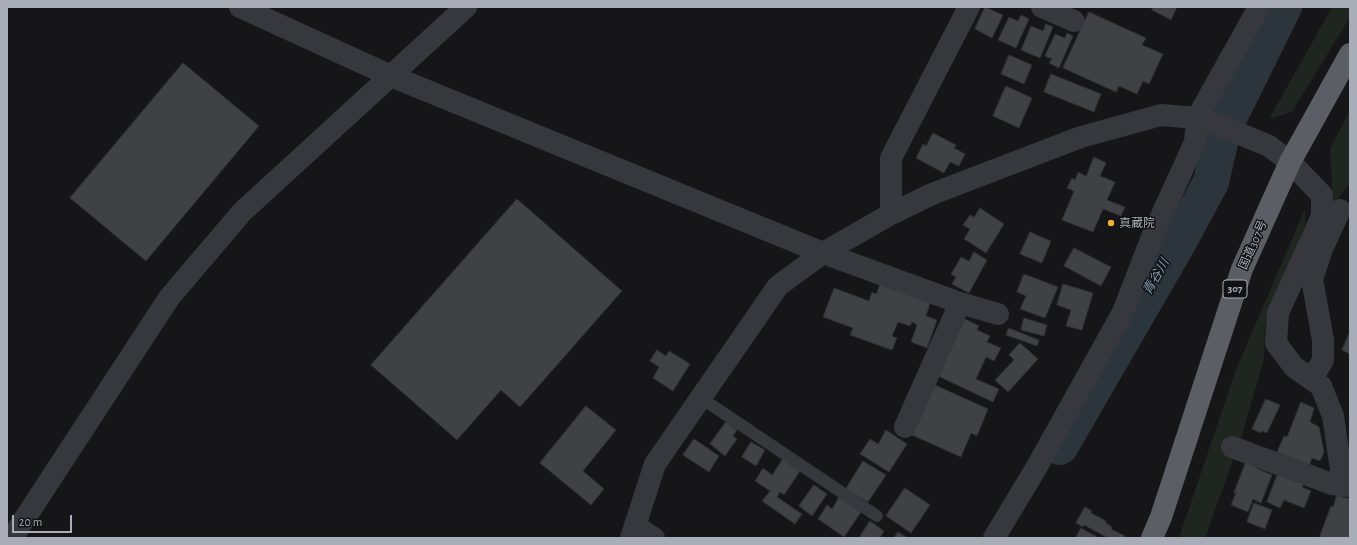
<!DOCTYPE html>
<meta charset="utf-8">
<style>
body{margin:0}
#map{position:relative;width:1357px;height:545px;overflow:hidden;background:#161618;font-family:"Alegreya Sans",sans-serif}
canvas{display:block}
.frame{position:absolute;inset:0;border:8px solid #a8adb8;pointer-events:none}
.scale{position:absolute;left:12px;top:515px;width:60px;height:18px;box-sizing:border-box;border:2px solid #a8adb8;border-top:0;padding-left:5px;font-size:12px;line-height:14px;white-space:nowrap;color:#a8adb8;-webkit-text-stroke:3px #111113;paint-order:stroke}
</style>
<div id="map">
<canvas width="1357" height="545"></canvas>
<div class="frame"></div>
<div class="scale">20 m</div>
</div>
<script>
const context = document.querySelector('canvas').getContext('2d');
context.lineJoin = 'round';
function fill(path, color) {
  context.fillStyle = color;
  context.fill(path, 'evenodd');
}
function strokePath(path, color, width, dash) {
  context.strokeStyle = color;
  context.lineWidth = width;
  context.lineCap = dash ? 'butt' : 'round';
  context.setLineDash(dash || []);
  context.stroke(path);
}
function drawText(font, color, halo, rows, align = 'center') {
  context.font = font + ' "Alegreya Sans","Noto Sans JP",sans-serif';
  context.lineWidth = 3;
  context.setLineDash([]);
  context.textBaseline = 'middle';
  context.strokeStyle = halo;
  context.fillStyle = color;
  for (const [text, x, y, turn = 0] of rows) {
    context.save();
    context.translate(x, y);
    context.rotate((+turn || 0) * Math.PI / 180);
    context.textAlign = isNaN(turn) ? turn : align;
    if (halo) context.strokeText(text, 0, 0);
    context.fillText(text, 0, 0);
    context.restore();
  }
}
const green = new Path2D(`
 M1332,7H1350V17L1292,112L1269,119Z
 M1350,110V183L1333,205L1330,149Z
 M1305,209V225L1265,325L1264,359L1242,435L1205,538H1179L1235,372Z`);
const river = new Path2D(`
 M1060,447L1177,245L1211,182L1223,130L1284,7`);
const building = new Path2D(`
 M985,7L1003,15L992,38L975,29Z
 M1153,7H1177L1171,20L1152,10Z
 M1089,12L1146,38L1142,45L1163,54L1149,84L1143,81L1137,94L1119,86L1116,92L1063,68Z
 M1021,15L1029,19L1016,48L998,40L1009,17L1018,21Z
 M1046,24L1053,27L1040,58L1021,50L1031,26L1043,31Z
 M1067,33L1073,36L1059,68L1049,63L1052,59L1045,56L1055,34L1065,38Z
 M1009,55L1032,65L1024,84L1001,74Z
 M183,63L259,126L146,261L70,198Z
 M1051,74L1101,94L1094,112L1044,92Z
 M1006,86L1032,98L1019,128L993,116Z
 M933,133L956,145L954,148L965,154L959,166L950,162L944,173L916,158L923,144L926,146Z
 M1094,157L1106,163L1100,176L1115,182L1107,200L1125,207L1121,216L1103,209L1093,232L1062,220L1074,191L1067,188L1072,178L1075,180L1078,172L1086,176Z
 M517,199L622,291L520,407L501,390L457,440L371,365Z
 M980,208L1004,224L986,253L964,239L970,229L963,225L970,215L974,217Z
 M1030,232L1051,241L1042,263L1020,254Z
 M1074,248L1111,267L1101,286L1064,266Z
 M974,252L987,260L969,293L952,284L956,277L951,274L961,257L969,261Z
 M1024,274L1058,287L1045,318L1020,309L1026,296L1017,292Z
 M881,282L931,300L926,316L937,320L927,348L911,342L917,325L912,322L910,326L898,322L892,336L897,338L892,350L850,335L853,328L823,317L834,288L869,301L872,292L876,294Z
 M1063,284L1093,293L1082,330L1066,326L1071,310L1057,305Z
 M1024,318L1047,325L1044,336L1021,330Z
 M965,319L979,326L977,330L990,336L987,342L1001,348L994,361L986,357L976,379L999,389L993,402L938,376Z
 M1009,328L1039,340L1037,346L1006,335Z
 M1349,334L1350,335V354L1342,350Z
 M1020,343L1038,359L1008,392L995,380L1014,360L1009,355Z
 M657,350L666,356L669,351L690,364L673,391L653,378L659,367L650,361Z
 M935,385L988,409L977,436L971,433L961,457L912,435Z
 M1266,399L1280,405L1267,433L1262,431L1261,433L1252,429Z
 M1301,402L1314,408L1310,422L1319,427L1324,452L1320,461L1312,458L1309,466L1277,452L1284,436L1287,437Z
 M586,406L616,430L583,471L604,489L591,505L540,463Z
 M726,422L737,430L733,436L737,439L725,456L710,444Z
 M886,430L907,444L889,472L860,454L870,439L878,444Z
 M694,439L719,456L709,472L683,455Z
 M751,442L765,450L756,466L742,457Z
 M783,459L800,471L784,495L780,492L777,497L802,514L795,524L762,501L770,491L755,481L763,468L772,475Z
 M863,461L886,475L868,502L846,489Z
 M1246,462L1257,466L1256,468L1272,475L1261,503L1253,499L1248,512L1231,505L1236,493H1234Z
 M1278,473L1304,483L1302,487L1311,491L1304,508L1284,500L1280,508L1267,502Z
 M814,485L827,494L812,516L799,506Z
 M905,488L930,505L911,533L886,516Z
 M1337,495L1350,499V538H1319L1331,506L1333,507Z
 M839,497L861,512L844,537L818,519L827,505L832,509Z
 M1254,503L1272,510L1265,529L1247,522Z
 M1085,507L1092,511L1091,513L1106,521V523L1112,527L1111,529L1125,536L1124,538H1108L1084,525L1083,527L1076,523Z
 M870,521L884,531L880,538H859Z
 M1081,528L1099,538H1076Z
 M898,532L908,538H894Z`);
const service = new Path2D(`
 M701,398L877,516`);
const minor = new Path2D(`
 M240,7L391,76L823,253L960,303L998,314
 M1042,7L1074,21
 M891,214V158L969,7
 M1312,379L1323,360V340L1312,279L1322,249L1340,210
 M905,427L960,303
 M1232,447L1332,484L1350,486
 M635,526L654,538
 M12,538L169,298L242,212L466,7
 M631,538L655,464L778,286L823,253L891,214L932,194L1081,137L1161,115L1197,118L1216,124L1269,146L1290,162L1322,195V216L1278,313L1276,343L1294,367L1321,386L1333,416L1341,470L1350,485
 M994,538L1035,470L1123,312L1154,232L1195,142L1197,118L1259,7`);
const trunk = new Path2D(`
 M1152,538L1161,517L1242,269L1290,162L1350,54`);
const markers = [
 [1111,223,4,"#f2b134"]
];
const shields = [
 [1235,289,24]
];
const shieldNames = [
 ["307",1235,289]
];
const poiNames = [
 ["真蔵院",1119,223]
];
const streetNames = [
 ["国道307号",1253,245,-66]
];
const waterNames = [
 ["青谷川",1156,277,-60]
];
fill(green, '#1e261f');
strokePath(river, '#2c353c', 36);
fill(building, '#404145');
strokePath(building, '#303034', 1);
strokePath(service, '#37383d', 12);
strokePath(minor, '#37383d', 22);
strokePath(trunk, '#5b5e65', 22);
for (const [x, y, r, color] of markers) {
  const dot = new Path2D();
  dot.arc(x, y, r, 0, 2 * Math.PI);
  context.fillStyle = color;
  context.fill(dot);
  strokePath(dot, '#111113', 1.5);
}
for (const [x, y, w] of shields) {
  const box = new Path2D();
  box.roundRect(x - w / 2, y - 9, w, 18, 3);
  context.fillStyle = '#111113';
  context.fill(box);
  strokePath(box, '#a8adb8', 1);
}
drawText('bold 11px', '#a8adb8', null, shieldNames);
drawText('12px', '#a8adb8', '#111113', poiNames, 'left');
drawText('12px', '#a8adb8', '#111113', streetNames);
drawText('italic 13px', '#7f9bb3', '#111113', waterNames);
</script>
